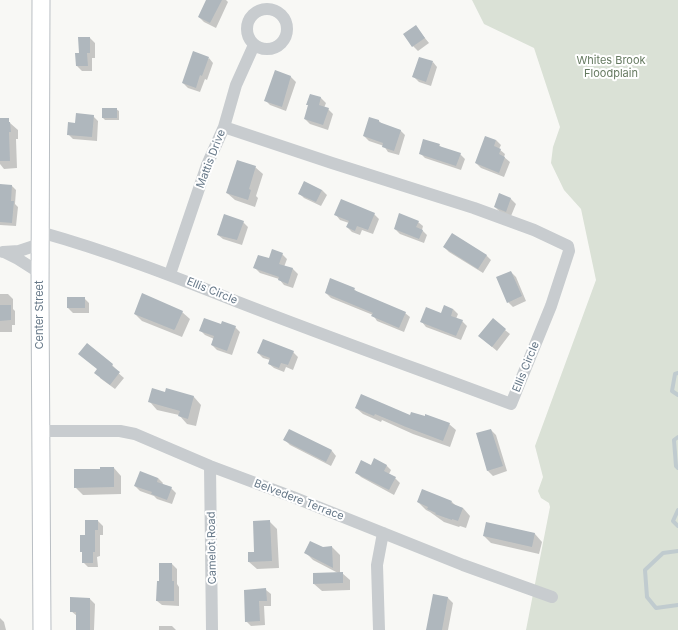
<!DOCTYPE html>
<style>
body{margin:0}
canvas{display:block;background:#f8f8f5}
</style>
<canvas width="678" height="630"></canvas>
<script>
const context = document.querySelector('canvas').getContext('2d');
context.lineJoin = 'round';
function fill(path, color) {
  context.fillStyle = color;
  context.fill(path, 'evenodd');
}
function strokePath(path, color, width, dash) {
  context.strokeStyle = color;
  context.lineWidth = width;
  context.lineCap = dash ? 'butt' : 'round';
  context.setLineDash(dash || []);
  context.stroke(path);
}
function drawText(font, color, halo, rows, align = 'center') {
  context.font = font + ' Inter,sans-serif';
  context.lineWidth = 4;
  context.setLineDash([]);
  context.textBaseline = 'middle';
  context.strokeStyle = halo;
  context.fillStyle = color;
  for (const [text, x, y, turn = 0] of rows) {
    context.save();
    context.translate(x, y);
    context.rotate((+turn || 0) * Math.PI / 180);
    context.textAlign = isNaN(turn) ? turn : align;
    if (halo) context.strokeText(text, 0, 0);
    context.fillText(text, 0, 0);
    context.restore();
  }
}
const green = new Path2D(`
 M472,0H678V630H526L550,507L549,503L541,498L538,491L543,477L535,446L596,280L581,209L564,190L551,163L553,147L560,127L534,48L484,24Z`);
const shadow = new Path2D(`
 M207,0H226L228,2L216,28L204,22L199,17Z
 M420,32L429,43L418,51L413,46Z
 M90,38L95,43V58H92V71H82L77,66L76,54H80Z
 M209,58L213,63L207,80L205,79L200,92L188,88L183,83Z
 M433,62L437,67L431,86L419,82L414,77Z
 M276,72L291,77L296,82L286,111L270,105L266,101Z
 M310,95L321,98L326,103L324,108L328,109L333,114L328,130L310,124L305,119L309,106L307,104Z
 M116,109L119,111V120H105L103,118Z
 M93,116L98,121L97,141L73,139L68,134L76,124Z
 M379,121L383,125L400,130L405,135L399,155L388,152L384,146L369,141L364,136Z
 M0,122L10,123L18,130V139H16L17,168L4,169L0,164Z
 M496,140L501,145L499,149L505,154L504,157L510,162L504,177L481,168L476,163Z
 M439,145L442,148L460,154L465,159L461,170L425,158L420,153Z
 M255,167L263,174L256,196L258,198L255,207L235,200L227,193Z
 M0,185L12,186L16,190L15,204L18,207L16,226L0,225Z
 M322,190L327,195L321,206L304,198L299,193Z
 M500,195L511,199L516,204L511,216L500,212L495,207Z
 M374,214L379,219L373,234L362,230L360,235L352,232L347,227L349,223L340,220L336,215Z
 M243,222L248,227L242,245L223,239L218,235Z
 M418,222L423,226L422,230L427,235L424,243L400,234L395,229Z
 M444,247L486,255L491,260L483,273L449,252Z
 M282,254L287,259L284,267L293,269L298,274L293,288L284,285L279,279L260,273L255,268Z
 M511,272L516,277L526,301L513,307L508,302Z
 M354,289L359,294L405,313L410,317L404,332L377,321L373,315L331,298L326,293Z
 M0,294H8L13,299V309L15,311V325H12V332H0Z
 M84,298L89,303V313H73L68,308Z
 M453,309L458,314L456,319L462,321L467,326L461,340L426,327L422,322Z
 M182,312L190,319L182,337L142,321L135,314Z
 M221,325L235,327L240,332L232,355L217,350L212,345L214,339L205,335L200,330Z
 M505,330L510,334L497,351L479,336Z
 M293,352L298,357L293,370L286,367L284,372L274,368L269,364L270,360L263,358L258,353Z
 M112,365L117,370L116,371L124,378L115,389L100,378L98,370Z
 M167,390L194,397L201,405L196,426L187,424L179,415L157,410L150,402L166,393Z
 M356,408L449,424L456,430L450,447L413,434L382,420L381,422L363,414Z
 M491,430L496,435L507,471L493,476L488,471L477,434Z
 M289,431L332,451L336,456L331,466L290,445L285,440Z
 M386,465L391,470L389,474L395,478L400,483L394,495L361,477L356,472L372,466Z
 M114,468L121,476V494L83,495L75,487L101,470Z
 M158,478L163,483L162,485L171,488L176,493L172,504L157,499L154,496L140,491L135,486Z
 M418,502H452L456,506L463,508L470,516L466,528L460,526L459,527L444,522L430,512L426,510Z
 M98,521L103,526V535H100V556L97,557L98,567H88L83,562V553L81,551Z
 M269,521L277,529L279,568L257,569L249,562L255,553Z
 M535,534L542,542L539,554L491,543L484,536Z
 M332,547L340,555V573H342L350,580V590L322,591L314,584L338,573L313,560L305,552L323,548Z
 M172,564L177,569V584L179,587V606L162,605L157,601L160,582Z
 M266,590L271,594V606H264L265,625L251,626L246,621Z
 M434,595L448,598L453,603L448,630H427Z
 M90,599L95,604L94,630H77V616L71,611Z
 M0,618L4,622L6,630H0Z
 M159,626H172L176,630H159Z`);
const stream = new Path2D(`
 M678,373L675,374L672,391L678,395
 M678,437L674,440L676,466L678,468
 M678,510L673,521L678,526
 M678,551L663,553L645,570L647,597L656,608L678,605`);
const building = new Path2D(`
 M206,0H222L210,23L198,17Z
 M416,25L425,38L412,47L403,34Z
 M78,37H90V53H87L88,66H76L75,53H79Z
 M193,51L209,57L202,76L200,75L196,88L182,83Z
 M419,57L433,61L426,82L412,77Z
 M275,70L291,76L282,107L264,101Z
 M310,94L321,97L319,105L329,108L323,125L304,119L308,105H306Z
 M102,108H117V118H102Z
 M76,113L94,115L92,137L67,135L68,122L75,123Z
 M369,117L379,120V122L401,130L394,151L382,147L383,143L363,136Z
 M0,118H9V122H10L11,132H9L10,161H0Z
 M485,136L496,140L494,146L501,149L499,154L505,157L499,173L475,163Z
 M423,139L440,144L439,146L461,153L456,166L419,154Z
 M237,160L256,166L249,189L251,190L248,200L226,193Z
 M304,181L322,190L316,202L298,194Z
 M0,184L12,185L11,201H14L12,223L0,222Z
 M499,193L511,198L506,212L494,207Z
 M341,199L375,213L368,230L357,226L355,231L346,227L349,221L334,215Z
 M399,213L419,221L416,227L423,230L419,239L394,229Z
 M224,214L244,221L237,240L217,235Z
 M452,233L487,255L478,269L443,247Z
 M272,249L283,253L279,264L293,268L288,284L278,280L279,277L253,268L258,255L269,258Z
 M511,271L522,296L507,303L496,277Z
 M330,278L355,288L354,290L406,312L399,328L371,316L373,313L325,293Z
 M142,293L183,311L175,329L174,330L134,314Z
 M67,297H85V308H67Z
 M0,305H11V320L0,321Z
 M444,305L453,309L451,316L463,320L456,336L420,322L426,307L441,313Z
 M204,318L221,324L222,321L236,326L227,351L211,345L214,336L199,331Z
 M493,318L506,329L492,347L478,336Z
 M263,339L294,351L288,365L281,363L279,368L268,364L270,358L257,353Z
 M87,343L113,364L112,366L120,372L110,385L94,373L97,369L78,354Z
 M152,388L165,392L166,388L194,396L188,419L178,416L180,411L148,402Z
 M361,394L410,415L411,412L425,416V414L450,423L443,441L406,427L375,414L374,416L355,408Z
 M289,429L332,450L326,462L283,440Z
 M491,429L503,466L487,471L476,433Z
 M374,458L387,465L384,471L396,477L389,490L355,473L361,460L371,465Z
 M100,467H114V487L74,488V469H100Z
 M140,471L158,478L157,482L172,487L167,500L151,494L152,492L134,486Z
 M422,489L452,501L451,503L463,508L458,521L452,519V520L435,514L436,513L427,509L428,507L417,502Z
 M85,520H98V530H95V552H93V563H82V552H80V535H85Z
 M270,520L272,561L248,562V552H254L253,521Z
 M486,522L535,533L532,547L483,536Z
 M310,541L323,547L332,546L333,568L304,553Z
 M159,563H172V581H174V601H156L157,581H159Z
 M343,572V583L313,584V573Z
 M266,588L267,601H259L260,621L245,622L244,590Z
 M433,594L448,597L442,630H426Z
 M70,597L90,598V630H76V612H70Z`);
const street = new Path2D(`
 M247 29a20 20 0 1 1 40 0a20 20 0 1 1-40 0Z
 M40,232C108,251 173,276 238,302C328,337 420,370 511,404L551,306L569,251L568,246L534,230L474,208L332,163L224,127
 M3,252L19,251L40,244
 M4,252L18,259L40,273
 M170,274L207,165L224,127L236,85L254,45
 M40,431H120L135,434L210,466L293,497L463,565L552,597
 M210,466L212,630
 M379,630L377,565L383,533`);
const secondary = new Path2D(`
 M41,0L40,298L42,630`);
const parkNames = [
 ["Whites Brook",611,61],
 ["Floodplain",611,74]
];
const streetNames = [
 ["Mattis Drive",211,159,-69],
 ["Ellis Circle",212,291,22],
 ["Center Street",40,315,-90],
 ["Ellis Circle",526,367,-68],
 ["Belvedere Terrace",299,500,21],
 ["Camelot Road",212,548,-91]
];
fill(green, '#dae1d6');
fill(shadow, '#0003');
strokePath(stream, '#c0cbcf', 4);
fill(building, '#afb7bd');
strokePath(secondary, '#babfc4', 19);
strokePath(street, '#c8cccf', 12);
strokePath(secondary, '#fff', 17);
drawText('11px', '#667a61', '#fff', parkNames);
drawText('11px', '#667888', '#fff', streetNames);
</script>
